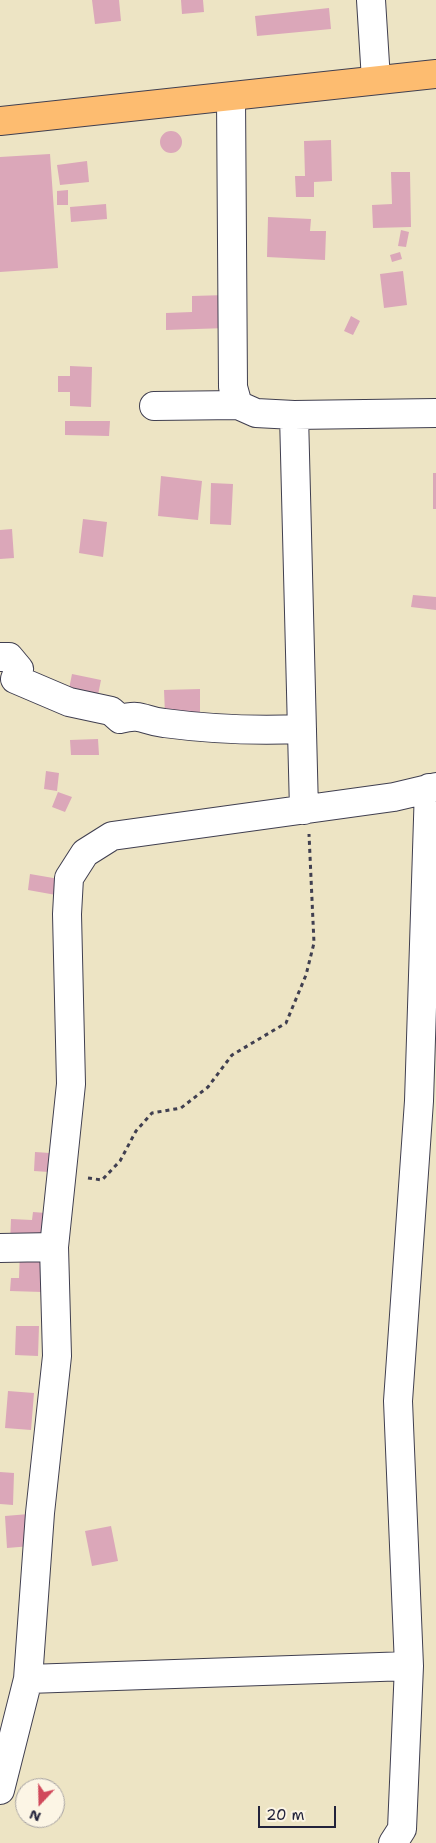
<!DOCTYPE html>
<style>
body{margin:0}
#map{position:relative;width:436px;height:1843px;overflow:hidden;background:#ede4c4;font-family:"Shantell Sans",sans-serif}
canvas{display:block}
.north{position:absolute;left:15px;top:1778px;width:50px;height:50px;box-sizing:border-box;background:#fcf5e5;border:1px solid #a5a1a1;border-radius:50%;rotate:201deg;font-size:14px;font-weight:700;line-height:20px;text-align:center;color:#22223b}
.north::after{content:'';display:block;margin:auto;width:18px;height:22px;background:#d1495b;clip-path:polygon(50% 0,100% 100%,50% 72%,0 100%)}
.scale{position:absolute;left:258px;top:1806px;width:78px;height:22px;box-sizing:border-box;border:2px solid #22223b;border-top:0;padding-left:6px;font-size:15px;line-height:18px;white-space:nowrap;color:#22223b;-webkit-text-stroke:4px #fcf5e5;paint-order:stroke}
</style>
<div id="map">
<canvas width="436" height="1843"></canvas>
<div class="north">N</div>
<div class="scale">20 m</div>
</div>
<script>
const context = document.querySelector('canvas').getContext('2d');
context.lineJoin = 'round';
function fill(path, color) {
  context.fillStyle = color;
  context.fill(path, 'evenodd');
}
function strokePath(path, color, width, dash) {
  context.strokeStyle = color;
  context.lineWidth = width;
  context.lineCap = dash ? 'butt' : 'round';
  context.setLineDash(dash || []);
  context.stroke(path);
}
const building = new Path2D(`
 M92,0H119L121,21L95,24Z
 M181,0H203L204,12L182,14Z
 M329,8L331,29L257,36L255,16Z
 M160 142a11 11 0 1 1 22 0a11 11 0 1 1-22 0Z
 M331,140L332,181L314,182V197H296L295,176H305L304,141Z
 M50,154L58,268L0,272V157Z
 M87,161L89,182L60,185L57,165Z
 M391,172H410L411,227L373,228L372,205L392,204Z
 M68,190V205H57V191Z
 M106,204L107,219L71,222L70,207Z
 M268,217L311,219L310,231H326L325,260L267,257Z
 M401,230L409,232L406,247L398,246Z
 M400,252L402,259L392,262L390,255Z
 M403,271L407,305L384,308L380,274Z
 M226,295L227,328L166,330V313L192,312V296Z
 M351,316L360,321L353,335L344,331Z
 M70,366L92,367L91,407L70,406V392H58V376H70Z
 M65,421H110L109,436L65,435Z
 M433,473H436V509H433Z
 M161,476L202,481L198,520L158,516Z
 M211,483L233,484L231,525L210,524Z
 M83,519L107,522L103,557L79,553Z
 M12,529L14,558L0,559V530Z
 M413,595L436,597V610L411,607Z
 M72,674L101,680L97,700L68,694Z
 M200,689V713L165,714L164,690Z
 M98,739L99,755H71L70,740Z
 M46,771L59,773L57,791L44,789Z
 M58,792L72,797L65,812L52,807Z
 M30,874L59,879L56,895L28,890Z
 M35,1152L50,1153L49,1172L34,1171Z
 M33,1212L46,1213L45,1246L10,1244L11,1219L32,1220Z
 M20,1249L43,1250L42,1292L10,1291L11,1278H19Z
 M16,1326H39L38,1356L15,1355Z
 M8,1391L34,1393L31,1430L5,1428Z
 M0,1472L14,1473L13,1505L0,1504Z
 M29,1514L31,1546L7,1548L5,1516Z
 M111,1526L118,1561L92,1566L85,1531Z`);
const path = new Path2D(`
 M88,1178L102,1180L120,1161L136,1131L152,1113L181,1108L208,1087L232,1055L286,1023L306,975L314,943L309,834`);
const minor = new Path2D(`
 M371,0L376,80
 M231,97L233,387L238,405
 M154,406L238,405L256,413L294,415L436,413
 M294,415L304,810
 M0,657H9L19,669L15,679L69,702L111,711L120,719C143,713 143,721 164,723C209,729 257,731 302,729
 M0,1248L54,1247
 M28,1679L409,1666
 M0,1790L28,1679L40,1513L57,1356L54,1247L71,1084L67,914L69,878L85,853L112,836L394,797L436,787
 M393,1843L402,1829L409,1666L398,1401L419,1101L429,788`);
const highway = new Path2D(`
 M0,121L436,74`);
fill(building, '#dba7b9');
strokePath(minor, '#403f50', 30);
strokePath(highway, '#403f50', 30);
strokePath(path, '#403f50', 3, [4, 4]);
strokePath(minor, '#fff', 28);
strokePath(highway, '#fdbc70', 28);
</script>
